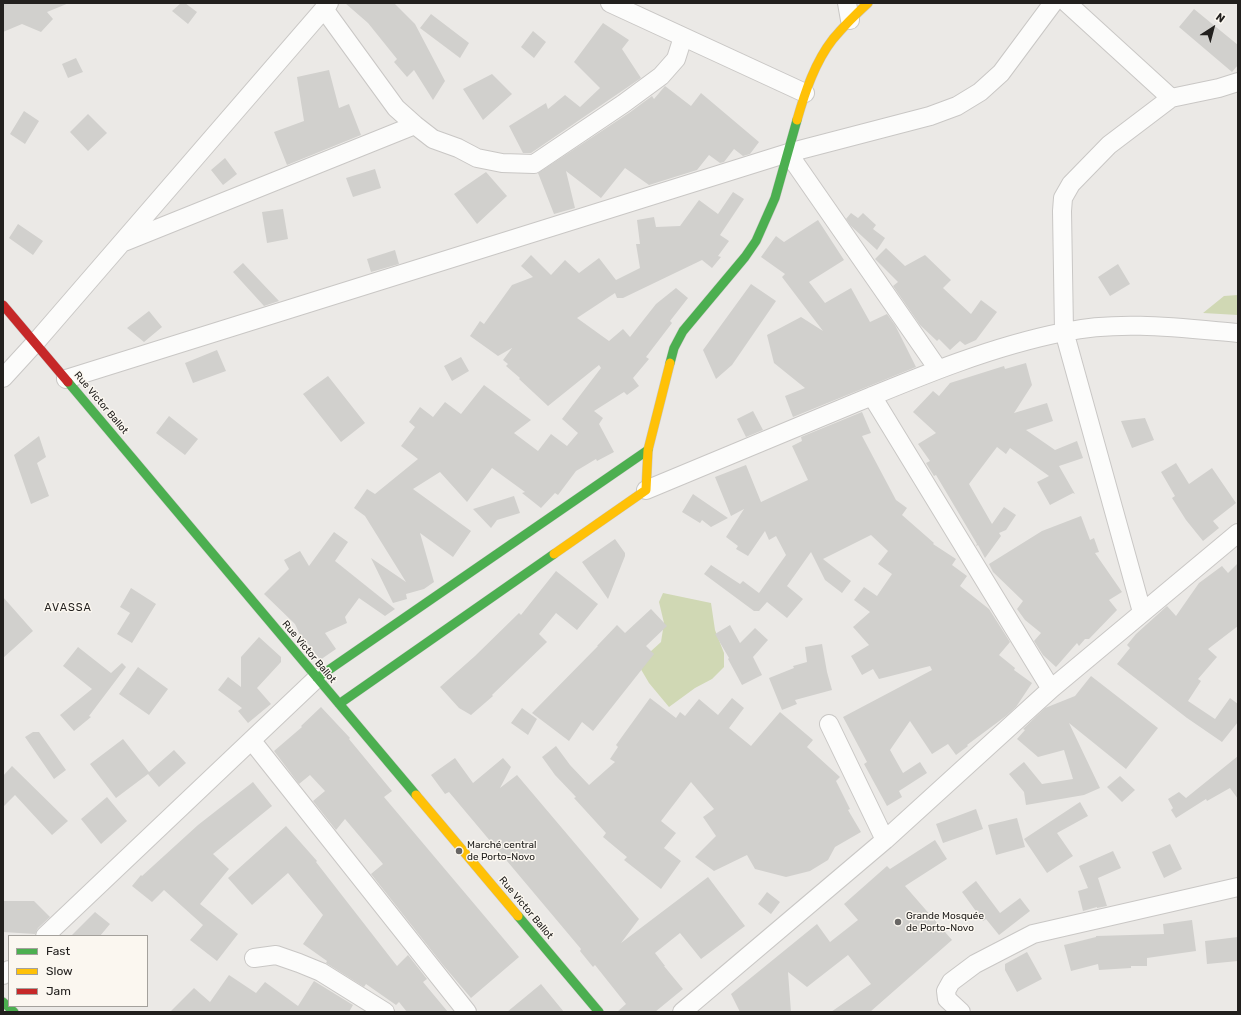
<!DOCTYPE html>
<meta charset="utf-8">
<style>
body{margin:0}
#map{position:relative;width:1241px;height:1015px;overflow:hidden;background:#ebe9e6;font-family:Rubik,sans-serif}
canvas{display:block}
.frame{position:absolute;inset:0;border:4px solid #22201e;pointer-events:none}
.legend{position:absolute;left:8px;top:935px;width:140px;height:72px;box-sizing:border-box;background:#fbf7f0;border:1px solid #a4a19c;margin:0;padding:5px 7px;list-style:none;font-size:12px;color:#22201e}
.legend li{display:flex;align-items:center;gap:8px;height:20px}
.legend b{width:20px;border:1px solid #a4a19c}
.north{position:absolute;left:1193px;top:8px;width:40px;height:40px;-webkit-text-stroke:3px #fbf7f0;paint-order:stroke;rotate:36deg;font-size:11px;font-weight:700;line-height:16px;text-align:center;color:#22201e}
.north::after{content:'';display:block;margin:auto;width:14px;height:18px;background:#22201e;clip-path:polygon(50% 0,100% 100%,50% 72%,0 100%)}
</style>
<div id="map">
<canvas width="1241" height="1015"></canvas>
<div class="frame"></div>
<ul class="legend">
<li><b style="height:5px;background:#4caf50"></b>Fast</li>
<li><b style="height:5px;background:#ffc107"></b>Slow</li>
<li><b style="height:5px;background:#c62828"></b>Jam</li>
</ul>
<div class="north">N</div>
</div>
<script>
const context = document.querySelector('canvas').getContext('2d');
context.lineJoin = 'round';
function fill(path, color) {
  context.fillStyle = color;
  context.fill(path, 'evenodd');
}
function strokePath(path, color, width, dash) {
  context.strokeStyle = color;
  context.lineWidth = width;
  context.lineCap = dash ? 'butt' : 'round';
  context.setLineDash(dash || []);
  context.stroke(path);
}
function drawText(font, color, halo, rows, align = 'center') {
  context.font = font + ' Rubik,sans-serif';
  context.lineWidth = 3;
  context.setLineDash([]);
  context.textBaseline = 'middle';
  context.strokeStyle = halo;
  context.fillStyle = color;
  for (const [text, x, y, turn = 0] of rows) {
    context.save();
    context.translate(x, y);
    context.rotate((+turn || 0) * Math.PI / 180);
    context.textAlign = isNaN(turn) ? turn : align;
    if (halo) context.strokeText(text, 0, 0);
    context.fillText(text, 0, 0);
    context.restore();
  }
}
const green = new Path2D(`
 M1238,295V315L1203,313L1224,296Z
 M663,593L711,603L715,630L724,653V667L712,679L695,688L669,707L649,683L639,666L650,652L661,642L664,623L659,602Z`);
const building = new Path2D(`
 M3,3H69L47,12L53,19L41,32L22,24L3,32Z
 M181,3H185L197,12L188,24L172,11Z
 M345,3H394L415,24L445,81L433,100L414,70L407,77L394,62L397,59L368,23Z
 M1194,9L1238,45V65L1232,72L1179,27Z
 M431,14L469,43L460,58L420,28Z
 M603,23L629,40L622,49L641,78L531,153H523L509,126L546,103L548,109L565,95L580,107L600,88L574,62Z
 M533,31L546,42L534,58L521,47Z
 M76,58L83,72L68,78L62,64Z
 M329,70L339,108L349,104L361,135L287,165L274,132L304,121L297,77Z
 M492,74L512,94L483,120L463,89Z
 M665,86L691,106L701,93L759,142L750,154L743,156L734,149L724,162L720,163L709,155L697,170L649,185L625,168L601,198L566,171L575,208L554,214L538,173L629,113L652,96L654,99Z
 M24,111L39,121L25,144L10,134Z
 M88,114L107,133L88,151L70,132Z
 M225,158L237,174L223,185L211,170Z
 M375,169L381,188L353,197L346,178Z
 M486,172L507,196L477,224L454,194Z
 M733,192L744,199L720,235L729,241L718,256L721,257L712,268L702,260L623,298H617L615,293L577,318L609,341L623,329L630,337L656,304L676,288L688,298L670,321L672,323L646,357L649,359L633,378L639,386L627,395L624,392L594,411L603,418L599,424L614,452L597,461L596,459L576,471L558,495L555,493L541,508L522,493L525,492L492,468L467,502L440,472L413,489L471,531L453,557L420,533L434,582L424,589L406,594L407,599L393,603L371,558L406,582L365,516L354,508L367,489L375,494L418,459L401,446L415,427L409,422L420,407L433,417L445,402L461,414L484,385L531,420L514,433L538,451L551,434L567,446L578,433L562,419L601,368L599,365L548,406L519,379L520,378L506,366L508,364L503,360L512,348L498,356L470,336L480,321L484,324L512,285L533,277L521,266L531,255L551,275L565,260L579,273L599,258L616,280L640,268L636,244H640L637,220L654,217L656,227L680,226L699,200L718,214Z
 M283,209L288,239L267,243L262,212Z
 M851,213L858,218L863,213L876,225L873,229L885,238L877,250L851,226L846,219Z
 M818,220L844,260L809,282L825,303L851,288L870,322L887,314L895,325L916,367L793,417L785,396L805,388L774,363L767,335L801,317L823,331L782,277L785,274L761,257L776,236L784,242Z
 M18,224L43,241L33,255L9,238Z
 M886,248L905,266L925,255L951,280L943,288L971,314L981,300L997,312L976,340L965,345L960,341L950,350L939,339L937,341L920,325L893,286L898,282L875,259Z
 M395,250L399,264L371,272L367,259Z
 M243,263L279,301L264,306L233,272Z
 M1118,264L1130,284L1110,296L1098,277Z
 M751,284L776,301L732,365L716,379L703,350Z
 M149,311L162,327L144,342L127,328Z
 M217,350L226,371L193,383L185,363Z
 M461,357L469,371L452,381L444,366Z
 M1026,363L1032,385L1014,413L1047,403L1053,421L1026,430L1055,450L1077,441L1083,458L1059,466L1075,494L1073,493L1050,505L1037,482L1049,476L1010,448L1006,454L997,447L969,484L992,524L1004,507L1016,515L1006,530L999,533L1001,536L985,558L978,545L976,546L977,544L936,475L934,476L926,463L930,461L918,444L936,433L913,412L933,391L939,396L950,383L1004,366L1005,369Z
 M328,376L365,423L341,442L303,394Z
 M753,411L763,430L746,437L737,419Z
 M862,412L871,433L862,436L896,500L907,508L902,515L934,543L933,544L956,559L952,565L967,576L960,586L989,609L1010,642L999,655L1015,668L1014,670L1032,683L1016,707L1006,716L967,745L968,746L956,755L948,744L932,754L910,721L890,750L903,773L920,762L927,773L899,791L902,797L887,806L864,764L867,762L843,717L932,670L930,666L879,679L873,669L862,675L851,656L869,645L853,627L870,612L854,600L864,587L877,596L892,574L878,564L888,551L871,535L823,559L851,581L842,593L825,580L811,552L787,586L803,599L787,618L767,602L759,611H754L704,574L711,565L740,584L743,581L759,593L786,555L776,536L769,540L765,531L748,556L736,549L738,546L726,537L744,509L731,516L715,477L746,465L761,502L808,480L792,446L802,441L801,437Z
 M169,416L198,439L185,455L156,433Z
 M1145,418L1154,440L1132,448L1121,421Z
 M39,436L46,457L37,463L49,496L31,504L14,455Z
 M1176,463L1189,484L1212,468L1236,503L1213,521L1219,528L1203,541L1186,520L1172,498L1175,496L1161,472Z
 M693,494L728,518L711,527L702,520L700,523L682,512Z
 M514,496L520,513L497,520L491,528L473,509Z
 M1081,516L1090,540L1094,538L1099,552L1095,553L1122,592L1109,600L1117,610L1089,639H1085L1079,646L1077,643L1056,667L1043,655L1034,641L1041,633L1025,620L1017,609L1023,601L993,572L989,564L1042,531Z
 M334,532L348,542L335,561L395,609L385,616L359,598L345,617L347,623L325,633L336,649L320,660L304,638L302,639L295,624L264,594L289,569L284,560L300,551L309,566Z
 M615,539L625,553V556L608,599L582,562Z
 M1238,563V626L1208,649L1217,657L1198,679L1201,681L1188,701L1215,719L1230,698L1238,704V722L1222,742L1187,718L1117,664L1130,648L1127,645L1136,634L1167,606L1176,616L1199,583L1222,566L1228,573Z
 M556,571L598,604L577,630L556,613L539,634L547,642L492,695L493,696L471,715L459,708L440,687L475,656L519,613L521,615Z
 M131,588L156,604L132,643L117,634L130,613L120,607Z
 M3,597L33,631L3,658Z
 M651,609L667,626L646,646L654,654L593,731L582,722L569,741L532,713L598,646H597L617,625L625,633Z
 M730,625L740,643L755,628L768,640L753,657L762,675L742,685L728,659L729,658L715,634Z
 M259,637L281,657V662L257,688L271,704L248,723L238,711L242,708L218,690L228,677L241,687V657Z
 M822,644L827,672L832,690L795,700L797,704L782,710L769,678L794,668L793,666L807,662L805,647Z
 M78,647L111,673L122,663L126,667L89,716L91,717L74,731L60,715L92,689L63,666Z
 M138,667L168,689L149,715L119,694Z
 M1091,676L1158,728L1126,769L1069,723L1100,788L1084,795L1026,805L1024,792L1009,774L1024,762L1042,784L1073,779L1064,750L1038,757L1017,739L1025,730L1023,729L1045,708L1075,696Z
 M650,698L676,718L680,712L685,716L699,699L718,715L732,698L744,708L729,728L751,746L780,712L813,740L807,747L840,777L836,781L850,809L848,810L861,832L835,847L828,860L810,871L786,877L755,869L747,855L714,871L695,857L716,836L703,817L714,809L691,782L661,821L676,833L664,848L681,861L661,889L624,860L627,857L603,837L606,833L574,798L576,797L555,775L542,757L556,746L570,765L589,785L615,762L610,759L618,747L616,745Z
 M321,707L350,738L349,739L392,791L384,797L519,957L471,998L443,965L371,874L383,864L345,819L336,830L313,801L325,791L310,775L299,784L274,751L302,727L301,726Z
 M522,708L537,719L528,735L511,723Z
 M33,732H39L66,770L54,779L25,737Z
 M123,739L149,772L174,750L186,763L159,787L148,774L116,798L90,764Z
 M1238,756V799L1230,788L1207,801L1206,799L1176,818L1171,810L1173,808L1168,799L1179,792L1186,798Z
 M455,758L473,783L503,758L511,767L500,788L517,775L639,919L621,943L708,877L745,926L701,959L680,933L655,953L665,966H664L683,989L655,1012H617L626,1004L595,965L593,967L580,951L581,949L449,792L445,794L431,775Z
 M12,766L68,821L52,835L15,795L3,807V776Z
 M1120,776L1135,790L1122,802L1107,787Z
 M253,782L272,806L213,854L229,869L200,904L238,934L217,961L190,940L203,925L164,890L152,902L132,886L141,875L142,876L198,825Z
 M107,797L127,821L101,844L81,819Z
 M1080,802L1088,816L1057,833L1073,856L1047,873L1024,839Z
 M976,809L983,829L943,843L936,824Z
 M1017,818L1025,847L996,855L988,825Z
 M286,826L317,861L316,862L397,966L408,955L427,979L423,982L448,1012H407L399,1002L396,1005L366,984L364,987L326,963L327,961L303,944L323,915L288,873L252,905L228,878Z
 M935,840L947,859L905,886L952,940L870,1012H831L871,984L848,955L807,987L788,972L791,1012H740L731,994L817,924L830,942L858,920L844,904L887,866L890,869Z
 M1170,844L1182,869L1164,878L1152,852Z
 M1113,851L1121,868L1098,878L1107,906L1097,908V907L1083,911L1078,891L1088,888L1079,866Z
 M976,881L1000,913L1020,898L1030,911L999,935L986,919L983,921L962,892Z
 M767,892L780,902L771,914L758,904Z
 M3,901H34L50,917L38,928L35,934L3,932Z
 M95,912L110,924L100,936H71Z
 M1192,920L1196,951L1147,958V966H1131V968L1099,970L1098,964L1071,971L1064,945L1096,937V936L1164,934L1163,924Z
 M1238,937V961L1207,964L1205,941Z
 M1027,952L1042,979L1017,992L1005,970V964Z
 M229,975L256,993L265,982L298,1006L314,981L353,1005L349,1012H170L194,988L210,1002Z
 M541,984L564,1012H507Z`);
const street = new Path2D(`
 M610,3L805,93
 M847,3L850,20
 M1067,3L1171,98
 M324,9L396,108L415,125L433,139L458,148L477,158L502,163L534,164L623,104L661,76L676,59L683,37
 M788,153L938,369
 M124,242L415,125
 M3,378L35,343L329,3
 M66,379L788,153L930,116L957,106L980,92L1001,73L1053,3
 M872,396L1051,689
 M646,490C713,462 781,434 848,406C918,377 989,347 1064,332C1120,320 1181,328 1238,333
 M1142,612L1064,331L1062,211L1063,198L1071,184L1109,145L1171,98L1219,88L1238,82
 M829,724L885,840
 M252,741L467,1012
 M45,936L317,678
 M254,958L276,955L299,963L321,972L385,1012
 M3,975L9,970
 M682,1012L885,840L1051,689L1238,533
 M961,1012L947,999L946,991L951,982L975,964L1033,934L1238,887`);
const fast = new Path2D(`
 M670,363L674,348L683,331L745,257L756,241L775,198L797,120
 M68,382L416,795
 M317,678L648,450
 M339,704L554,554
 M518,916L599,1012
 M3,1002L14,1012`);
const slow = new Path2D(`
 M797,120C805,92 815,62 833,39C844,26 856,14 868,3
 M554,554L646,490L648,450L670,363
 M416,795L518,916`);
const jam = new Path2D(`
 M3,305L68,382`);
const markers = [
 [459,851,4,"#686664"],
 [898,922,4,"#686664"]
];
const streetNames = [
 ["Rue Victor Ballot",101,403,50],
 ["Rue Victor Ballot",309,652,50],
 ["Rue Victor Ballot",526,908,50]
];
const poiNames = [
 ["Marché central",467,845],
 ["de Porto-Novo",467,857],
 ["Grande Mosquée",906,916],
 ["de Porto-Novo",906,928]
];
const neighbourhoodNames = [
 ["AVASSA",68,608]
];
fill(green, '#d0d8b4');
fill(building, '#d1d0cd');
strokePath(street, '#c9c7c5', 20);
strokePath(fast, '#c9c7c5', 10);
strokePath(slow, '#c9c7c5', 10);
strokePath(jam, '#c9c7c5', 10);
strokePath(street, '#fcfcfb', 18);
strokePath(fast, '#4caf50', 9);
strokePath(slow, '#ffc107', 9);
strokePath(jam, '#c62828', 9);
for (const [x, y, r, color] of markers) {
  const dot = new Path2D();
  dot.arc(x, y, r, 0, 2 * Math.PI);
  context.fillStyle = color;
  context.fill(dot);
  strokePath(dot, '#fbf7f0', 1.5);
}
drawText('10px', '#22201e', '#fbf7f0', streetNames);
drawText('10px', '#22201e', '#fbf7f0', poiNames, 'left');
context.letterSpacing = '1px';
drawText('11px', '#22201e', '#fbf7f0', neighbourhoodNames);
context.letterSpacing = '0px';
</script>
